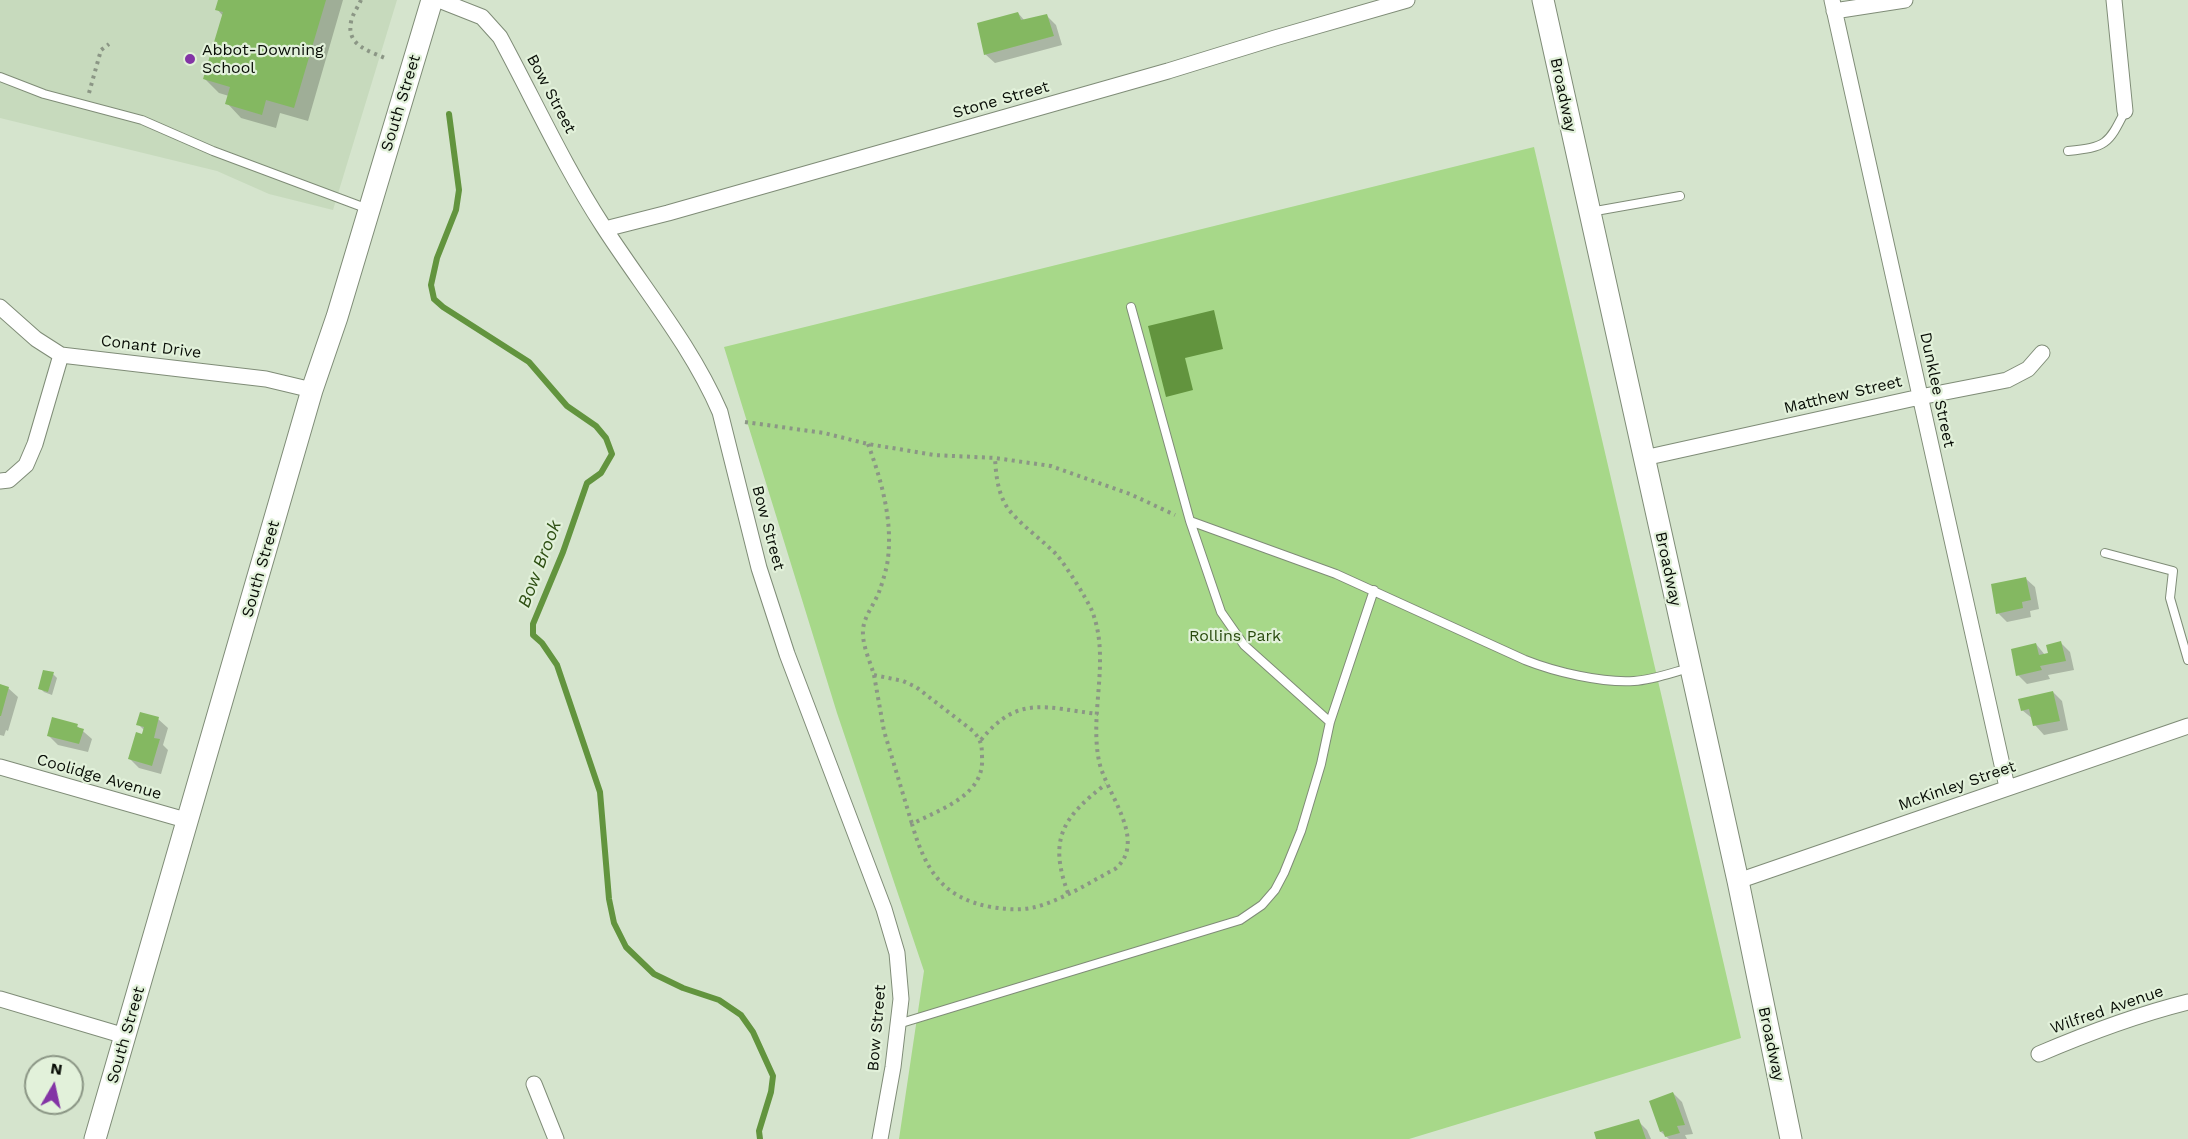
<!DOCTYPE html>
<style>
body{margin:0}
#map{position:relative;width:2188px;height:1139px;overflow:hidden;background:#d5e4cd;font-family:"Work Sans",sans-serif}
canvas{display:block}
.north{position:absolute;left:24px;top:1055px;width:60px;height:60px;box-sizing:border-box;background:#e2f1da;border:2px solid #8b9685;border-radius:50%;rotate:9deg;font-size:16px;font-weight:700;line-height:24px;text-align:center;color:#080d06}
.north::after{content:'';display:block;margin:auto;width:21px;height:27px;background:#8334a5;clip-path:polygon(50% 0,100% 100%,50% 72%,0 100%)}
</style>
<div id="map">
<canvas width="2188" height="1139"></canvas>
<div class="north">N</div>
</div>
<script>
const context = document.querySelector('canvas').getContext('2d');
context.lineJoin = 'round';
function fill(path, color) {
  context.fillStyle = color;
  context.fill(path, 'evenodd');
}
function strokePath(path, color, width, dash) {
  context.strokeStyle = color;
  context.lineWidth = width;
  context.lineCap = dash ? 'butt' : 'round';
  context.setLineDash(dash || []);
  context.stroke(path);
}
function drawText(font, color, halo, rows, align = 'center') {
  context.font = font + ' "Work Sans",sans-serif';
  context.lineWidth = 4.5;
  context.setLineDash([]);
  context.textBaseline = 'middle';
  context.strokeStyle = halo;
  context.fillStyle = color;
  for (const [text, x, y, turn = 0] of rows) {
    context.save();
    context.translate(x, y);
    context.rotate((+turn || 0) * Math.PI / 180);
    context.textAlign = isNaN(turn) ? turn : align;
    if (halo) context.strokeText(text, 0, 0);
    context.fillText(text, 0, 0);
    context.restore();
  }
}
const built = new Path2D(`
 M0,0H397L333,210L269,194L217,171L0,118Z`);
const green = new Path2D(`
 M1534,147L1741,1038L1409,1139H899L924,971L837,713L724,347Z`);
const water = new Path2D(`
 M1214,310L1223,349L1185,358L1193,390L1166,397L1148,326Z`);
const shadow = new Path2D(`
 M220,0H343L308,121L280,113L276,128L241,118L227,103L229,96L219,93L205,79L223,16L217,9Z
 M1018,13L1025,21L1047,16L1056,25L1062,45L995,63L985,54Z
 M2025,578L2035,587L2039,609L2030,611L2031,617L2007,622L1998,613Z
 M2060,642L2070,652L2074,670L2048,675L2050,679L2027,684L2018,675L2036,644L2045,655L2049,654Z
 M53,674L57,678L52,695L44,692L40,688Z
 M0,686L8,688L18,697L8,731L6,730L4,736L0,735Z
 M2053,692L2062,701L2068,730L2044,735L2035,725L2033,719L2022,710Z
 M158,719L168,728L163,745L168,750L161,774L139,768L130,759L144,730L138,724Z
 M77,726L92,739L88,752L58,745L48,735Z
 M1673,1093L1682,1102L1693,1134L1685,1135L1687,1139H1669L1661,1132Z
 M1638,1121L1647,1130L1651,1139H1598Z`);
const stream = new Path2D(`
 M449,114L459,190L456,210L437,258L431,285L434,299L443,307L529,362L567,406L596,426L606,438L612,454L601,473L587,483L563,552L533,624V635L542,643L557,665L600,792L609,899L614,923L626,947L654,974L683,988L719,1000L741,1015L753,1032L773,1076L771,1092L759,1131L760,1139`);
const building = new Path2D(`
 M218,0H326L294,108L266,100L262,115L225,104L230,87L203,79L223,12L215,10Z
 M1018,12L1021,20L1047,14L1054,36L984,55L977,23Z
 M2026,577L2031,600L2022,602L2023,608L1996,614L1991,584Z
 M2061,641L2066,661L2040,666L2042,670L2016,676L2011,649L2036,643L2039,655L2048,653L2046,645Z
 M43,670L54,672L48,692L38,689Z
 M0,684L9,687L1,716H0Z
 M2053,691L2060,721L2033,726L2029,709L2021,711L2018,699Z
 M140,712L159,717L154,738L160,739L152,766L128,759L136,732L142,734L144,727L136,725Z
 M52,717L78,724L77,727L84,729L79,744L47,736Z
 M1673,1092L1685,1125L1677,1126L1680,1133L1665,1137L1663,1131L1660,1132L1649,1101Z
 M1639,1119L1646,1139H1596L1594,1132Z`);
const path = new Path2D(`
 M361,0C358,7 352,15 351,22C346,46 370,51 387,59
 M89,93L101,50L109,44
 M745,422L824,433L868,444L934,455L995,458L1051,466L1130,494L1175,515
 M868,444C882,482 894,524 887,565C885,574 882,584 879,592C874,605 864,616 863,630C862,645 870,661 874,675L903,681L916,687L973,731C981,740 982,745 982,757C985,796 940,809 912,824C925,869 942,898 991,907C1010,910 1027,911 1045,904C1069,896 1092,881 1115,869C1149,841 1105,792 1099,761C1089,712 1111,659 1092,611C1087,599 1065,564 1056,554C1041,539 1022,526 1009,510C998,495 996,476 995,458
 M874,675L884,731L912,824
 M981,740C1018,694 1046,708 1098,714
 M1068,893C1048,839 1063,817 1106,784`);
const lane = new Path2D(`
 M0,77L44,94L142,120L213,151L368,209
 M2068,151C2106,147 2108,145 2125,111
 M1590,212L1680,196
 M1131,307L1190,521L1336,574L1525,660C1555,672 1602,683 1634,681C1652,680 1671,673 1689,668
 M1190,521L1221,612L1244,645L1330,722
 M2105,553L2173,571L2170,598L2188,660
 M898,1024L1240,920L1262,905L1275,890L1284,873L1301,831L1321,764L1330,722L1374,590`);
const street = new Path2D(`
 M439,0L482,17L500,37C534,100 564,166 603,226C643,288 691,345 720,412L759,568L787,654L884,909L897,953L901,999L893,1067L880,1139
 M1832,0L2007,787
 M2114,0L2125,111
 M1834,11L1905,0
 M605,229L668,213L1168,71L1275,38L1407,0
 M0,307L36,339L61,355L266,379L312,390
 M1644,458L1920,397L2007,380L2028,369L2042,353
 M0,481L9,480L26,465L35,444L61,355
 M0,767L189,821
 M1738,881L2188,726
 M0,999L125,1036
 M2039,1054C2088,1033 2136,1015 2188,1002
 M534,1084L556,1139`);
const secondary = new Path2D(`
 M1543,0L1738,881L1791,1139
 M95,1139L312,390L337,317L432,0`);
const markers = [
 [190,59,6,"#8334a5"]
];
const poiNames = [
 ["Abbot-Downing",202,50],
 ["School",202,68]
];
const streetNames = [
 ["Bow Street",551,94,62],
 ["Broadway",1563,95,78],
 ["Stone Street",1001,100,-16],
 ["South Street",401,103,-73],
 ["Conant Drive",151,347,7],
 ["Dunklee Street",1937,390,78],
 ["Matthew Street",1843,395,-13],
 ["Bow Street",768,528,75],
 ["South Street",261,569,-74],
 ["Broadway",1668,569,78],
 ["Coolidge Avenue",99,777,16],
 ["McKinley Street",1957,786,-19],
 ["Wilfred Avenue",2107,1010,-19],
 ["Bow Street",877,1028,-85],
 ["South Street",126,1035,-74],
 ["Broadway",1771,1044,78]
];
const parkNames = [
 ["Rollins Park",1235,636]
];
const waterNames = [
 ["Bow Brook",540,564,-69]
];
fill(built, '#c7dabd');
fill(green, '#a7d889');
fill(water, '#62943e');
fill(shadow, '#0003');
strokePath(stream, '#62943e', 6);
fill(building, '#84b861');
strokePath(lane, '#7f8c77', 10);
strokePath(street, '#7f8c77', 17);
strokePath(secondary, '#7f8c77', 23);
strokePath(path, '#8b9685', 4, [3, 4.5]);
strokePath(lane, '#fff', 8);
strokePath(street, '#fff', 15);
strokePath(secondary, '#fff', 21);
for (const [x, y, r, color] of markers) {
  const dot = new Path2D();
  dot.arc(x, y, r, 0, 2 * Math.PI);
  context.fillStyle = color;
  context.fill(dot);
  strokePath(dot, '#e2f1da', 2);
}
drawText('16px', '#080d06', '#e2f1da', poiNames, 'left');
drawText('16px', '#080d06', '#e2f1da', streetNames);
drawText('16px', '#28490c', '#e2f1da', parkNames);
drawText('italic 18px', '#2f5014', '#e2f1da', waterNames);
</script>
